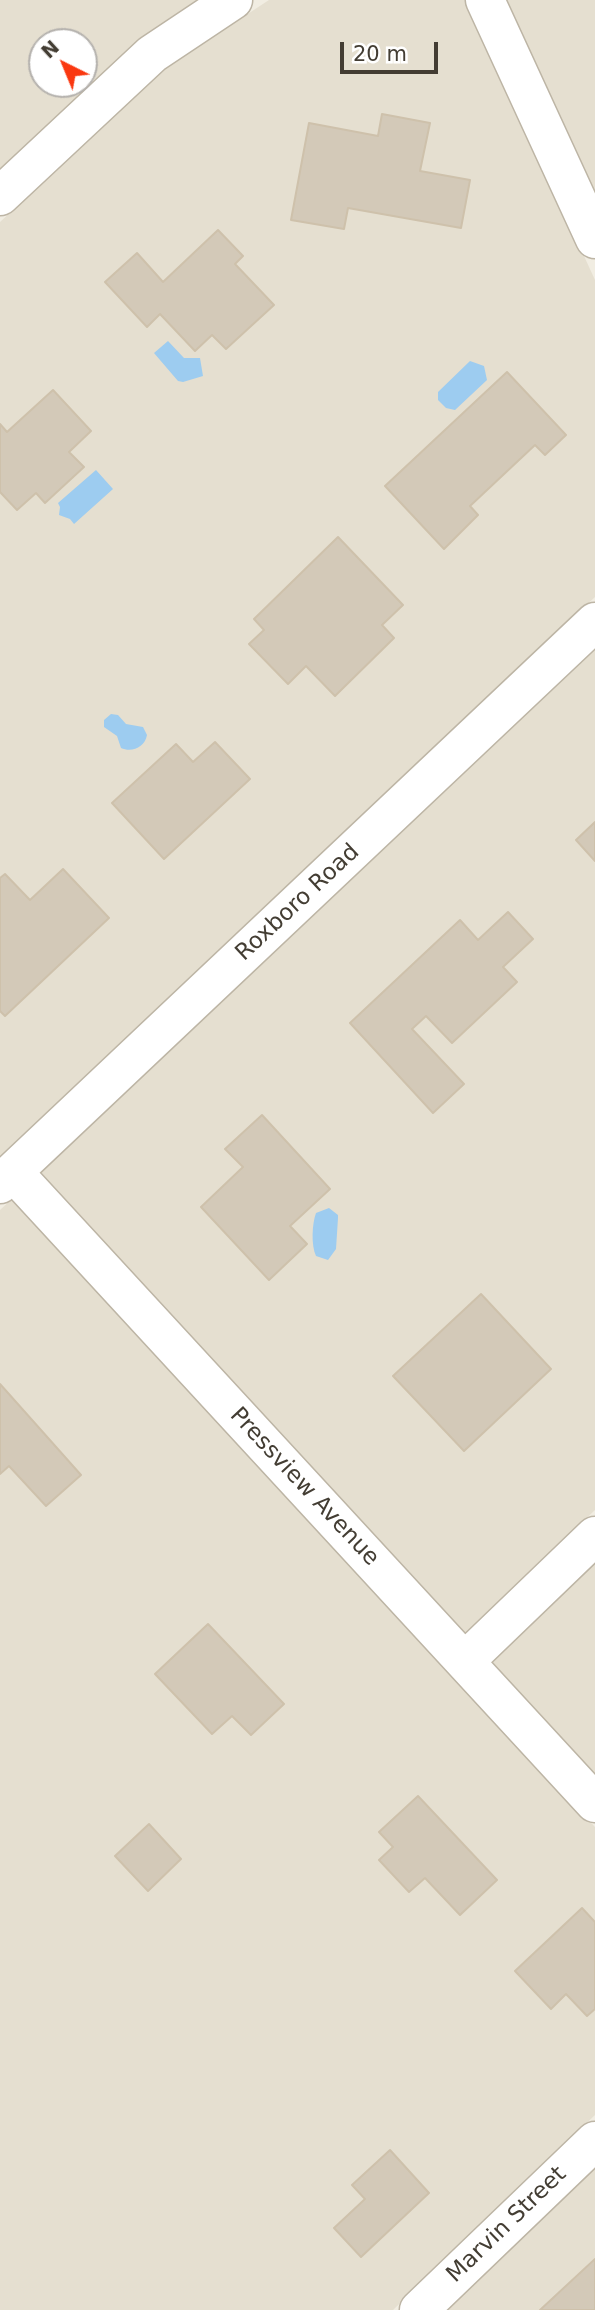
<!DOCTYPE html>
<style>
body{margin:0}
#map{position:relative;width:595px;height:2310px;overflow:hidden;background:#f1ede2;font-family:"DejaVu Sans",sans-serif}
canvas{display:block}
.north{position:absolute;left:28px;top:28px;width:70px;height:70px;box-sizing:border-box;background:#fff;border:2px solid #b4b1ad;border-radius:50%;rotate:317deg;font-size:19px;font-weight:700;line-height:28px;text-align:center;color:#433d33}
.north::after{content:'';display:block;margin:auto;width:24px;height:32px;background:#fa3810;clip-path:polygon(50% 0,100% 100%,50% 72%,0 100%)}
.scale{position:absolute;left:340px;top:42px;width:98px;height:32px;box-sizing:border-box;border:4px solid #433d33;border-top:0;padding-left:9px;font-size:21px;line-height:24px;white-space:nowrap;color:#433d33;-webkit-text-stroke:5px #fff;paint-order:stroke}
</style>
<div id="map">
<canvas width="595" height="2310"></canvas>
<div class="north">N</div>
<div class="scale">20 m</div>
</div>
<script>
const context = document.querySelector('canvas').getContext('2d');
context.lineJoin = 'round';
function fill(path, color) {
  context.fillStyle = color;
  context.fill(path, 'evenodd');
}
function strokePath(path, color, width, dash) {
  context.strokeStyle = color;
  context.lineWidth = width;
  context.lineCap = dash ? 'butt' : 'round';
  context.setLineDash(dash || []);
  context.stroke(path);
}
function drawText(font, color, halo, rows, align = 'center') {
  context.font = font + ' "DejaVu Sans",sans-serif';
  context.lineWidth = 5;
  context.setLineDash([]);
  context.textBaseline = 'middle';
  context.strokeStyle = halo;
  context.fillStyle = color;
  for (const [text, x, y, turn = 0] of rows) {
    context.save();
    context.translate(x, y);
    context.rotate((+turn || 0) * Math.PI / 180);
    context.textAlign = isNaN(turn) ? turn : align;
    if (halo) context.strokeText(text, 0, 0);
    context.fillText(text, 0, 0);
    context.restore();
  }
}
const residential = new Path2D(`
 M0,0H200L0,170ZM42,42H84V84H42Z
 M269,0H467L595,280V597L0,1158V222L164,69Z
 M504,0H595V198Z
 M595,648V1510L464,1636L38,1175Z
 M13,1198L595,1827V2115L393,2310H0V1210Z
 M595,1562V1778L490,1664Z
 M595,2168V2310H447Z`);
const water = new Path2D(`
 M168,341L184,358H200L203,376L183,382L178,381L154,353Z
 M470,361L484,366L487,380L455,410L446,408L438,400V392Z
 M96,470L113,489L74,524L70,519L59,515L60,507L58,503Z
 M111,714L118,715L126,724L143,727L147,735C145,747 132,753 121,748L117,736L104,727V720Z
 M329,1208L338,1215V1218L336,1249L328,1260L316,1256C311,1245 312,1224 316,1213Z`);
const building = new Path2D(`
 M382,114L430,123L420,171L470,180L461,228L348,208L344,229L291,220L309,123L378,136Z
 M218,230L243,256L235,264L274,305L226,349L212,335L195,351L160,314L147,327L105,282L137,253L163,282Z
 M507,372L566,435L545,455L535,445L470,506L478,515L444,549L385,486Z
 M53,390L91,431L69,452L84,467L45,503L36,493L17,510L0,492V424L7,432Z
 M338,537L403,605L382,625L394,638L335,696L306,666L288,684L249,644L264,630L254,619Z
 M215,742L250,779L164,859L112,803L176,744L193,762Z
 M595,822V861L576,840Z
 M63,869L109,918L5,1016L0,1011V878L5,874L30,900Z
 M508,912L533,939L503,967L517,982L452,1043L426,1016L412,1029L464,1084L433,1113L350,1023L460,920L478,940Z
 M262,1115L330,1189L290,1226L307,1244L269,1280L201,1207L243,1167L225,1149Z
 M481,1294L551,1369L464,1451L393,1376Z
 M0,1384L81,1475L46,1506L9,1466L0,1474Z
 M208,1624L284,1704L251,1735L232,1716L212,1734L155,1674Z
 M418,1796L497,1880L460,1915L425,1878L409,1892L379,1860L393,1847L379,1832Z
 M149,1824L181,1859L148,1891L115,1856Z
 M582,1908L595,1922V2009L587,2016L566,1994L551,2009L515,1971Z
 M390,2150L429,2193L361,2257L334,2228L365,2199L352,2185Z
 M595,2259V2310H540Z`);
const minor = new Path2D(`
 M485,0L595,239
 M0,196L152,54L233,0
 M13,1172L595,1803
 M0,1184L595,622
 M465,1661L595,1536
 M419,2310L595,2141`);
const streetNames = [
 ["Roxboro Road",298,903,-43],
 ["Pressview Avenue",304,1487,47],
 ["Marvin Street",507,2225,-44]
];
fill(residential, '#e5dfd0');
fill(water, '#9dccf0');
fill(building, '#d3c9b8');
strokePath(building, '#cec1ab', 2);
strokePath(minor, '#bdb5a5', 41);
strokePath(minor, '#fff', 38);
drawText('23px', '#433d33', '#fff', streetNames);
</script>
